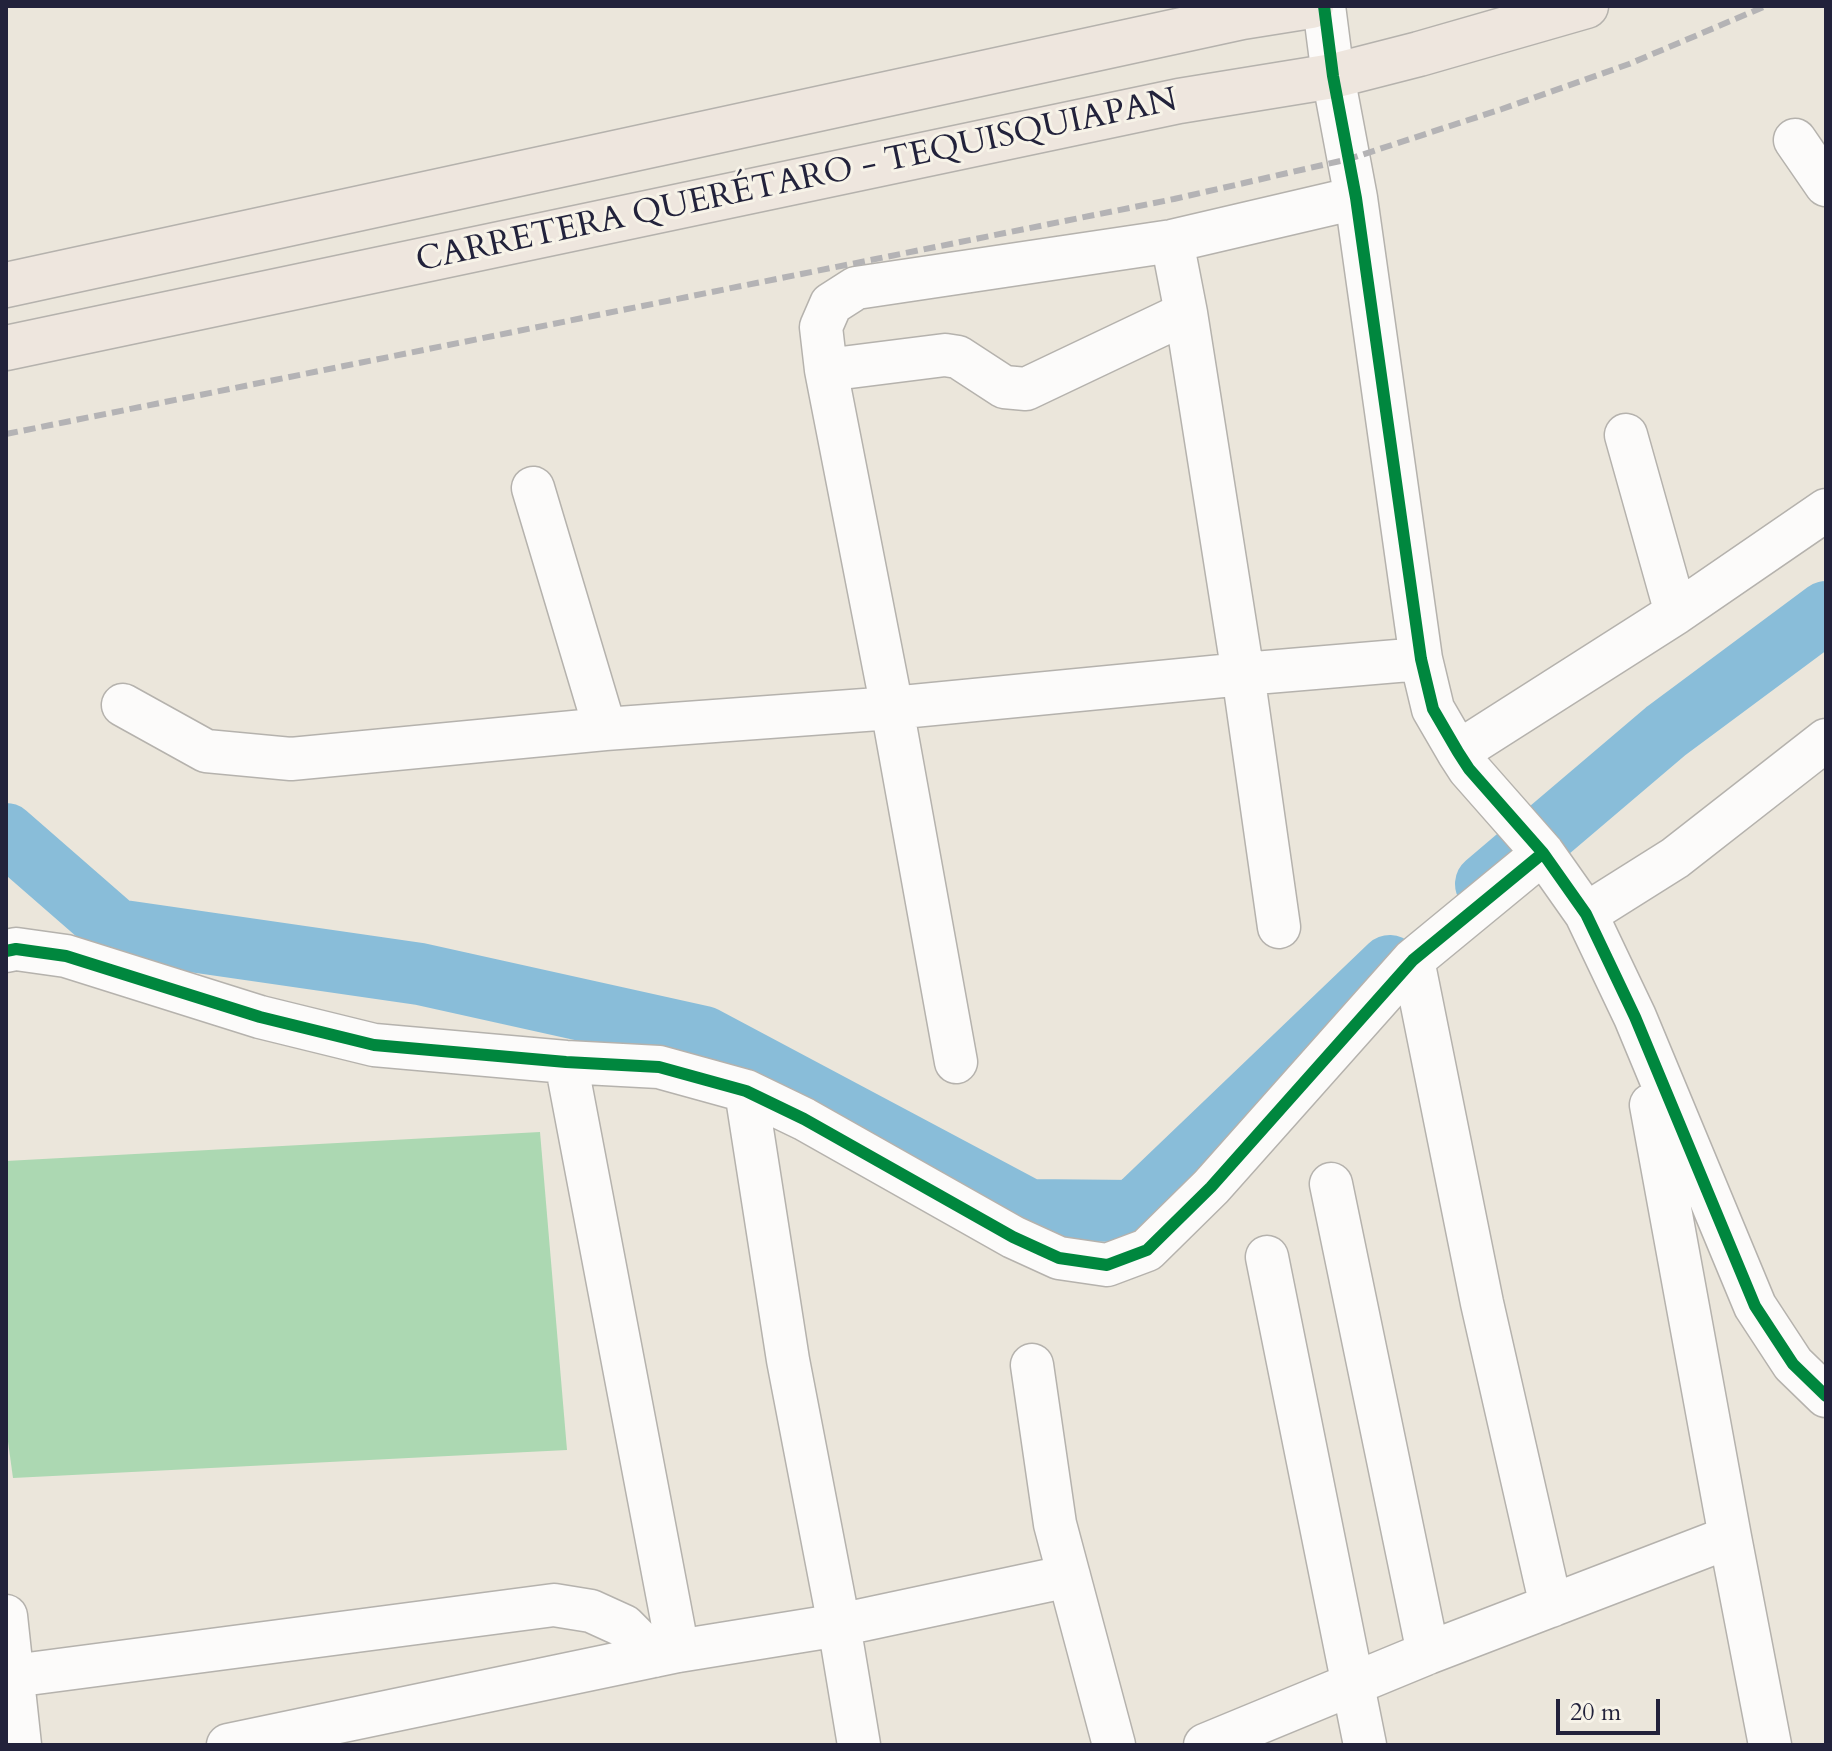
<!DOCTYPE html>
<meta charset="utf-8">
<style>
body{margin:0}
#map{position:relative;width:1832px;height:1751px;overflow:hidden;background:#ebe6db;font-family:Cardo,serif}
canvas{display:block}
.frame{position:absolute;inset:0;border:8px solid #22223b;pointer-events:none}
.scale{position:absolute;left:1556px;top:1699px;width:104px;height:36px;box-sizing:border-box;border:4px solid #22223b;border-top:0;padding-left:10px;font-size:24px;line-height:28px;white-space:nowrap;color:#22223b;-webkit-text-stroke:6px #f7f3e8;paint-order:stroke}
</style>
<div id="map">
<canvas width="1832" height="1751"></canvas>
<div class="frame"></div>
<div class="scale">20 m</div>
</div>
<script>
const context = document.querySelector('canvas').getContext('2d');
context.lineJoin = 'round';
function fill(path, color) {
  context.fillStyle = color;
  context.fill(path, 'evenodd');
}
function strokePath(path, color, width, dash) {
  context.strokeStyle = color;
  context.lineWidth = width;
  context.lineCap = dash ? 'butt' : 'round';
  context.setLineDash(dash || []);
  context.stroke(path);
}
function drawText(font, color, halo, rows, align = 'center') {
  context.font = font + ' Cardo,serif';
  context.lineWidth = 6;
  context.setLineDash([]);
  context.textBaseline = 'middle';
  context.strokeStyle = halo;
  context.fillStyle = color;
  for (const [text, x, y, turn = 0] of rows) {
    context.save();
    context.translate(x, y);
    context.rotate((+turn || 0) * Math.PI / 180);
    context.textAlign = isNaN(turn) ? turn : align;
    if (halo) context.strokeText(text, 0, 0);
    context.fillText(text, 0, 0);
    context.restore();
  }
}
const green = new Path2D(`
 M540,1132L567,1450L13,1478L6,1427V1161Z`);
const river = new Path2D(`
 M6,834L116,930L420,974L704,1037L1029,1210L1134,1211L1390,966
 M1486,884L1666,731L1826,612`);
const minor = new Path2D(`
 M1324,6L1333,76L1356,198L1421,659L1433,709L1458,752L1469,769L1543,853L1586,914L1635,1017L1755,1306L1793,1364L1826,1396
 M1795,140L1826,185
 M1172,241L1186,313L1243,674L1279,927
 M826,370L945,355L958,357L1004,387L1026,389L1186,313
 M1626,435L1676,613
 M533,488L605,729
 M123,705L206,751L291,759L605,729L892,708L1243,674L1421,659
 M1458,752L1676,613L1826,510
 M1586,914L1675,858L1826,740
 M6,951L16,949L66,956L260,1017L374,1045L566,1062L659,1067L746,1091L804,1119L1013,1237L1059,1258L1107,1265L1147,1250L1211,1187L1413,960L1543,853
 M1413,960L1482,1303L1551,1606
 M566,1062L678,1651
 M956,1062L892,708L826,370L821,327L831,304L856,288L1172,241L1356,198
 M746,1091L788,1360L839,1625L859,1745
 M1651,1105L1730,1537L1770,1745
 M1331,1184L1428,1653
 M1267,1257L1365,1745
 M1032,1365L1055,1524L1114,1745
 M6,1616L20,1745
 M13,1676L554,1605L591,1611L624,1626L654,1656
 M228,1745L678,1651L839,1625L1069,1576
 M1205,1745L1428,1653L1730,1537`);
const major = new Path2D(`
 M6,285L1242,17L1311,6
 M6,348L1179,101L1333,76L1419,54L1586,6`);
const rail = new Path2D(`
 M6,434L1174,199L1349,159L1502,109L1629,64L1766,6`);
const cycleway = new Path2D(`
 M1324,6L1333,76L1356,198L1421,659L1433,709L1458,752L1469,769L1543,853L1586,914L1635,1017L1755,1306L1793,1364L1826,1396
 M6,951L16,949L66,956L260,1017L374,1045L566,1062L659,1067L746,1091L804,1119L1013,1237L1059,1258L1107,1265L1147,1250L1211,1187L1413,960L1543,853`);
const streetNames = [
 ["CARRETERA QUERÉTARO - TEQUISQUIAPAN",797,182,-12]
];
fill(green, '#acd8b2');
strokePath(river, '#89bdd9', 62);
strokePath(minor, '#b5b2ad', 45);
strokePath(major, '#b5b2ad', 47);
strokePath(minor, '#fcfbfa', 42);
strokePath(major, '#eee6de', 44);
strokePath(rail, '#b4b3b5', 6, [12, 6]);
strokePath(cycleway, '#00873e', 12);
drawText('34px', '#22223b', '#f7f3e8', streetNames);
</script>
